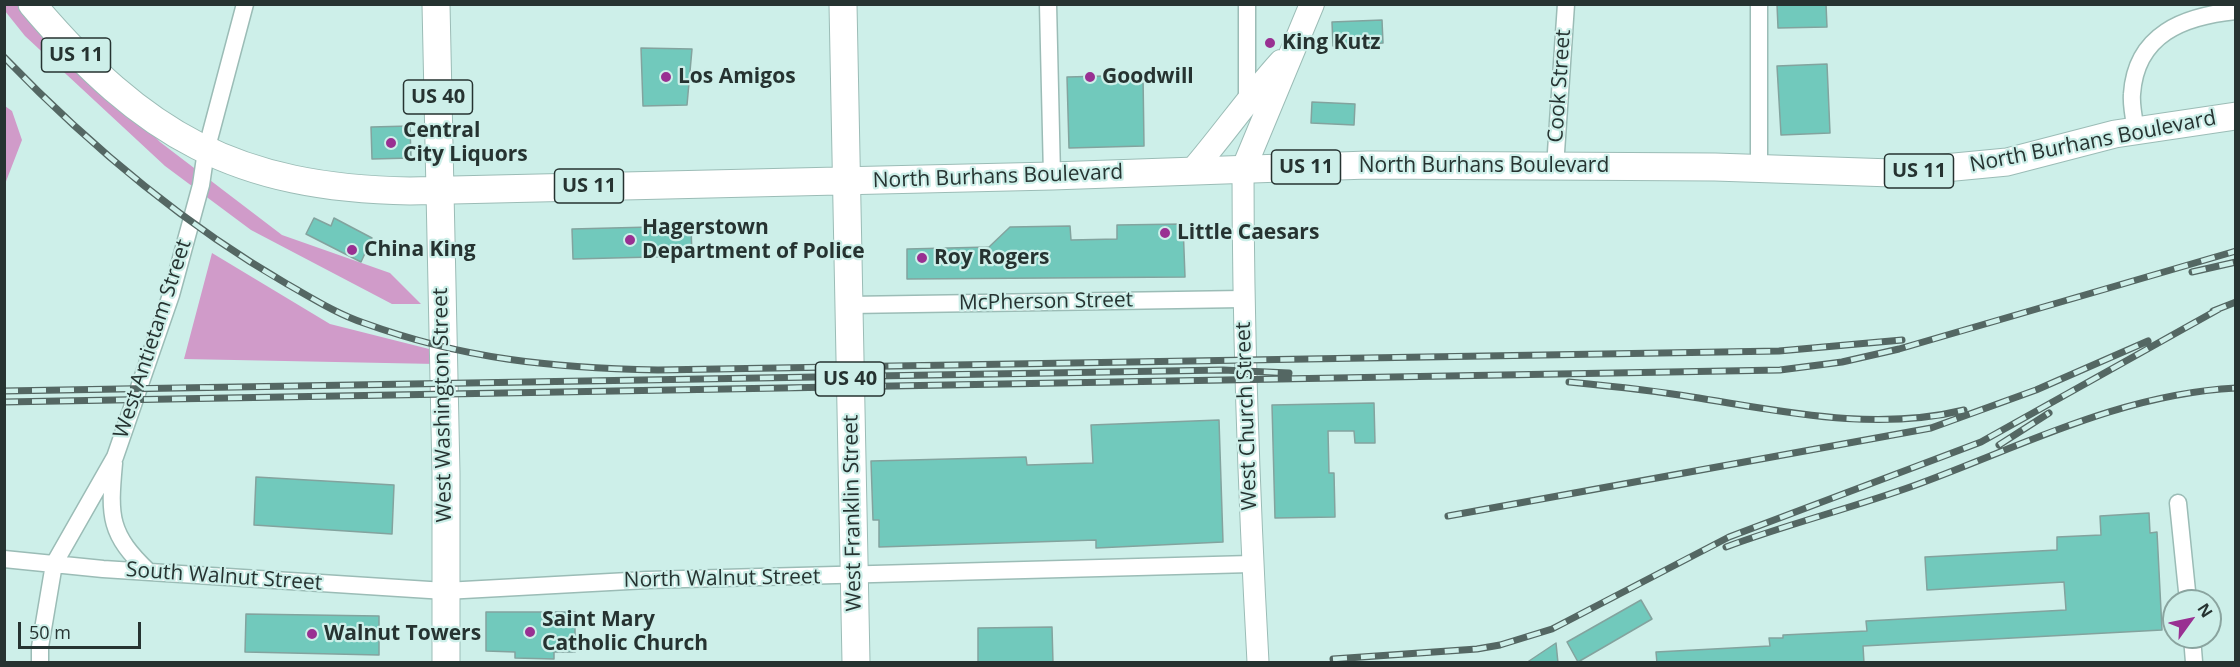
<!DOCTYPE html>
<style>
body{margin:0}
#map{position:relative;width:2240px;height:667px;overflow:hidden;background:#cdefe9;font-family:"Open Sans",sans-serif}
canvas{display:block}
.frame{position:absolute;inset:0;border:6px solid #263331;pointer-events:none}
.north{position:absolute;left:2162px;top:589px;width:60px;height:60px;box-sizing:border-box;background:#cdefe9;border:2px solid #8aa49f;border-radius:50%;rotate:57deg;font-size:16px;font-weight:700;line-height:24px;text-align:center;color:#263331}
.north::after{content:'';display:block;margin:auto;width:21px;height:27px;background:#993092;clip-path:polygon(50% 0,100% 100%,50% 72%,0 100%)}
.scale{position:absolute;left:18px;top:622px;width:123px;height:27px;box-sizing:border-box;border:3px solid #263331;border-top:0;padding-left:8px;font-size:18px;line-height:21px;white-space:nowrap;color:#263331;-webkit-text-stroke:4px #cdefe9;paint-order:stroke}
</style>
<div id="map">
<canvas width="2240" height="667"></canvas>
<div class="frame"></div>
<div class="north">N</div>
<div class="scale">50 m</div>
</div>
<script>
const context = document.querySelector('canvas').getContext('2d');
context.lineJoin = 'round';
function fill(path, color) {
  context.fillStyle = color;
  context.fill(path, 'evenodd');
}
function strokePath(path, color, width, dash) {
  context.strokeStyle = color;
  context.lineWidth = width;
  context.lineCap = dash ? 'butt' : 'round';
  context.setLineDash(dash || []);
  context.stroke(path);
}
function drawText(font, color, halo, rows, align = 'center') {
  context.font = font + ' "Open Sans",sans-serif';
  context.lineWidth = 4.5;
  context.setLineDash([]);
  context.textBaseline = 'middle';
  context.strokeStyle = halo;
  context.fillStyle = color;
  for (const [text, x, y, turn = 0] of rows) {
    context.save();
    context.translate(x, y);
    context.rotate((+turn || 0) * Math.PI / 180);
    context.textAlign = isNaN(turn) ? turn : align;
    if (halo) context.strokeText(text, 0, 0);
    context.fillText(text, 0, 0);
    context.restore();
  }
}
const forest = new Path2D(`
 M4,5H28L160,142L282,235L390,273L421,304H392L251,230L165,166L25,36L5,11Z
 M5,106L12,111L22,140L5,184Z
 M212,253L330,324L437,351L436,364L184,359Z`);
const building = new Path2D(`
 M1777,4H1826L1827,27L1778,28Z
 M1382,20L1383,43L1333,46L1332,22Z
 M641,48L692,49L687,105L643,106Z
 M1827,64L1830,133L1781,135L1777,66Z
 M1143,75L1144,146L1069,148L1067,77Z
 M1312,102L1355,104L1354,125L1311,123Z
 M410,126L411,158L372,159L371,127Z
 M314,218L331,226L334,218L372,238L361,262L306,234Z
 M1183,224L1185,277L907,279V249L989,247L1010,227L1070,226L1071,240L1117,239V225Z
 M691,226L692,256L573,259L572,229Z
 M1374,403L1375,443H1355L1354,431H1328L1329,473H1334L1335,517L1275,518L1272,405Z
 M1219,420L1223,542L1096,548V540L879,547V520H873L871,461L1026,457L1027,465L1093,463L1091,425Z
 M256,477L394,485L392,534L254,525Z
 M2149,513L2150,533L2157,532L2162,630L1863,646L1864,663H1657L1656,652L1770,646L1769,638H1783V635L1867,631L1866,621L2066,610L2064,582L1927,590L1925,557L2057,550V537L2101,535L2100,516Z
 M1641,600L1652,619L1578,662L1567,642Z
 M486,612H575V652H554V659L515,658V652L486,651Z
 M246,614L379,616V655L245,652Z
 M1052,627L1053,663H978V628Z
 M1556,643L1558,663H1526Z`);
const minor = new Path2D(`
 M1048,4L1052,176
 M1759,4V169
 M1247,100V4
 M2136,130C2134,119 2131,105 2132,94C2136,34 2184,16 2236,11
 M1555,167L1566,4
 M849,305L1243,299
 M114,463C109,517 109,534 149,572
 M2178,503L2188,601
 M4,559L103,569L445,591L647,580L1251,564
 M2192,637L2194,662
 M40,662V647L54,564L115,457L171,295L201,185L206,151L245,4`);
const tertiary = new Path2D(`
 M1243,170C1243,334 1249,498 1258,662`);
const secondary = new Path2D(`
 M1243,170L1312,4
 M1192,171C1223,135 1249,97 1281,62`);
const primary = new Path2D(`
 M32,4C144,136 236,188 410,191L1052,176L1368,165L1715,167L1892,173L2007,162L2115,134L2236,116
 M436,4L446,473V662
 M843,4L856,662`);
const rail = new Path2D(`
 M4,57C87,143 183,224 287,284C312,298 337,314 364,323C463,359 553,368 658,370L1779,351L1902,340
 M2192,272L2236,262
 M2213,311L2236,302
 M1569,382C1610,386 1651,390 1692,397C1782,411 1874,432 1964,410
 M4,391L1223,370L1289,373
 M4,402L1780,370L1842,362L1899,349L2236,251
 M1999,445L2049,413
 M1448,516L1931,428L2036,390L2148,341
 M1726,547C1788,524 1852,508 1913,486C2020,447 2120,394 2236,388
 M1333,659L1477,649L1500,645L1552,629L1729,537L1981,442L2219,309`);
const markers = [
 [1270,43,6,"#993092"],
 [666,77,6,"#993092"],
 [1090,77,6,"#993092"],
 [391,143,6,"#993092"],
 [1165,233,6,"#993092"],
 [630,240,6,"#993092"],
 [352,250,6,"#993092"],
 [922,258,6,"#993092"],
 [530,632,6,"#993092"],
 [312,634,6,"#993092"]
];
const shields = [
 [76,55,69],
 [438,97,69],
 [1306,167,69],
 [1919,171,69],
 [589,186,69],
 [850,379,69]
];
const shieldNames = [
 ["US 11",76,55],
 ["US 40",438,97],
 ["US 11",1306,167],
 ["US 11",1919,171],
 ["US 11",589,186],
 ["US 40",850,379]
];
const poiNames = [
 ["King Kutz",1282,43],
 ["Los Amigos",678,77],
 ["Goodwill",1102,77],
 ["Central",403,131],
 ["City Liquors",403,155],
 ["Hagerstown",642,228],
 ["Department of Police",642,252],
 ["Little Caesars",1177,233],
 ["China King",364,250],
 ["Roy Rogers",934,258],
 ["Saint Mary",542,620],
 ["Catholic Church",542,644],
 ["Walnut Towers",324,634]
];
const streetNames = [
 ["Cook Street",1560,86,-86],
 ["North Burhans Boulevard",2093,142,-11],
 ["North Burhans Boulevard",1484,166],
 ["North Burhans Boulevard",998,177,-2],
 ["McPherson Street",1046,302,-1],
 ["West Antietam Street",153,339,-72],
 ["West Washington Street",443,405,-91],
 ["West Church Street",1247,416,-92],
 ["West Franklin Street",853,513,-91],
 ["South Walnut Street",224,577,4],
 ["North Walnut Street",722,579,-1]
];
fill(forest, '#d09bc9');
fill(building, '#71c9bc');
strokePath(building, '#83a39e', 1.5);
strokePath(minor, '#9bbcb6', 19);
strokePath(tertiary, '#9bbcb6', 23);
strokePath(secondary, '#9bbcb6', 26);
strokePath(primary, '#9bbcb6', 29);
strokePath(minor, '#fff', 16);
strokePath(tertiary, '#fff', 21);
strokePath(secondary, '#fff', 24);
strokePath(primary, '#fff', 27);
strokePath(rail, '#546763', 7);
strokePath(rail, '#cdefe9', 4.5, [14]);
for (const [x, y, r, color] of markers) {
  const dot = new Path2D();
  dot.arc(x, y, r, 0, 2 * Math.PI);
  context.fillStyle = color;
  context.fill(dot);
  strokePath(dot, '#cdefe9', 2);
}
for (const [x, y, w] of shields) {
  const box = new Path2D();
  box.roundRect(x - w / 2, y - 17, w, 34, 4.5);
  context.fillStyle = '#cdefe9';
  context.fill(box);
  strokePath(box, '#263331', 1.5);
}
drawText('bold 20px', '#263331', null, shieldNames);
drawText('bold 21px', '#263331', '#cdefe9', poiNames, 'left');
drawText('21px', '#263331', '#cdefe9', streetNames);
</script>
